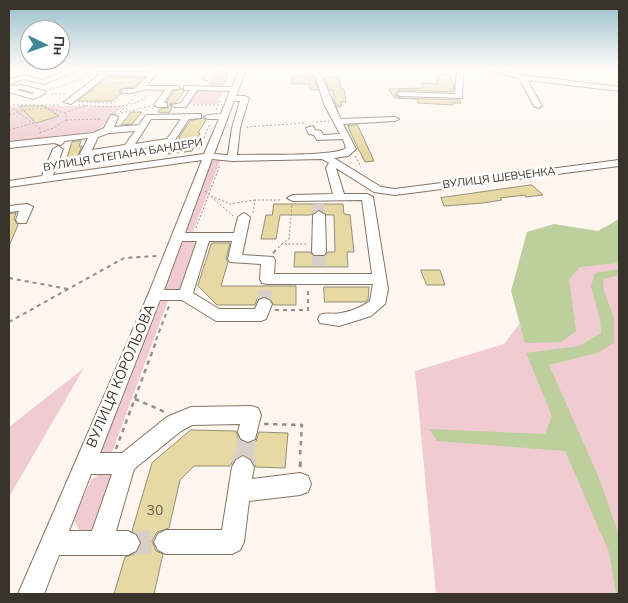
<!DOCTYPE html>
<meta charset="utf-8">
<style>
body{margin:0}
#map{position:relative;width:628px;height:603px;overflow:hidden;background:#fef6ef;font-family:Mulish,sans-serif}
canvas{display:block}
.frame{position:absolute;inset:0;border:10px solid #3a332c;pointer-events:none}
.north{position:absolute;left:20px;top:20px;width:50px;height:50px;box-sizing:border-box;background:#fff;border:1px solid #b0adab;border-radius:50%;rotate:93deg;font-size:14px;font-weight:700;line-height:20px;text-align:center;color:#3a332c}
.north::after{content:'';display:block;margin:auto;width:18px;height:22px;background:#428695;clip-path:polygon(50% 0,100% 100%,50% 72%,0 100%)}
</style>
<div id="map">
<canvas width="628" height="603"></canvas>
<div class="frame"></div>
<div class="north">Пн</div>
</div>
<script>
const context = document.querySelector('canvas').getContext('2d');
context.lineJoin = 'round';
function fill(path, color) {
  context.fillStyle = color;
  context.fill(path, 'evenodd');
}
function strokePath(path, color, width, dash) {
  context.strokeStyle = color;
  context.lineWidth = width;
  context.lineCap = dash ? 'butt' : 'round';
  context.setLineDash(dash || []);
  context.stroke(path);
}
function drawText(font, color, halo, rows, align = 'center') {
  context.font = font + ' Mulish,sans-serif';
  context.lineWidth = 5;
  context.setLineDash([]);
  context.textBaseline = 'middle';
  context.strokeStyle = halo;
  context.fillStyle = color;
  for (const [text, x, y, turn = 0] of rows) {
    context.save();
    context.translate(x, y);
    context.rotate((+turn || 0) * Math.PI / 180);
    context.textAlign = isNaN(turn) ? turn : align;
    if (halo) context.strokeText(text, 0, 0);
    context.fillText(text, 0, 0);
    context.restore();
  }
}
const green = new Path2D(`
 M198,89H224L217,104H188Z
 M17,106H124L97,130L79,137L60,135L43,140L10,144L9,109Z
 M221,159L192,234L185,229L209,164L213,161Z
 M619,235V594H436L415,371L504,344L553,280Z
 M187,241L198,244L182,291L168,290L163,287L179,244Z
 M169,298L111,455L98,453L161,300Z
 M84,368L9,497V427Z
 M102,472H114L99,524L91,532H81L73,520L91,480Z`);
const water = new Path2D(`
 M619,219V263L580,267L569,279L576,331L561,342L525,343L511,291L527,232L554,224L598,231Z
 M619,269V275L603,279L604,291L614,318V343L597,353L549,365L599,478L619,535V594H616L609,552L565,451L437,441L429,429L545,434L552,416L526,353L579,346L601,333L600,320L591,286L595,273Z`);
const stream = new Path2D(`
 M617,69L619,70`);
const building = new Path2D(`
 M219,69H228L225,74H228L224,84H210Z
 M439,74L450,75L454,85L453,92L400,90L394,95L400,98L460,100L461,103H452L453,105L436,104L418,103L417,99L394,98L389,89L423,88L422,83L436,84Z
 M310,76L314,78L318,90H310V84H292V77Z
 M109,77L143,78L133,87L120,89L119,92L123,94H120L112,101H78Z
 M324,77H339L341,89H344L346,102H341V107H337L334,98L333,90H330Z
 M182,89L184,92L176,102L169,104L172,108L169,113L158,112L160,109L168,108L167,101L171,96L174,91Z
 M20,106H44L59,116L36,123Z
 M132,112H142L132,124L121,125Z
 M203,118L206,120L198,133H200L192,151L168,154L174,144H180L179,137L190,121Z
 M357,125L359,128L374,161L365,162L353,138L348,126Z
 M81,141L79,146H82L78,155L81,157L80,162L65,164L72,142Z
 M532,185L543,195L526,197L525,195L500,198L502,200L483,203L444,206L441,198Z
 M274,204H343L344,214L350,215L354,252H347L348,267H294L295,252H310L314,257H324L328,252H335L334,215H327L318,209L311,215H280L276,239H261L266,215H272Z
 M16,213L14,219L18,225L9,246V214Z
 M212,243H230L226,259L228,262L221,286H296V305H274L270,299L263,296L257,299L255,305H217L198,286Z
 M421,270H440L445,285H427Z
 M324,287H369L368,300L365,302H325Z
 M191,430L236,431L239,440L247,444L256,441L259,432L288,433L285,468L256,467L252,459L244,454L235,458L230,466H194L180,480L169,528L157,532L152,541L156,551L163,554L154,594H114L125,557L137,553L142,544L138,534L132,531L152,463Z`);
const minorTunnelFar4 = new Path2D(`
 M85,71L93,72
 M216,79H226`);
const minorTunnelFar3 = new Path2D(`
 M318,204L319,215`);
const minorTunnelFar2 = new Path2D(`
 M319,252V267
 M264,304L266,286`);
const minorTunnelFar1 = new Path2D(`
 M244,457L248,432`);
const minorTunnel = new Path2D(`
 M243,467L245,456
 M128,543L166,542`);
const pathFar3 = new Path2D(`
 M250,70L281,69
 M166,72H201
 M38,74L50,69
 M105,83H126
 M49,90L87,77
 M51,94H66
 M82,102L113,103L119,96
 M13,105H61
 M78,105C102,106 129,111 149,95
 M193,105H218
 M10,106L42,130
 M216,110L220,101
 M120,112L134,98
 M64,113L85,106
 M121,113L151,106
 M9,115C28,108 47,105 66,114V120L53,128L39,133
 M66,120L102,119
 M316,122L329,121
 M246,127L304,123
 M9,130L33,123
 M199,149L210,124
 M355,156L361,167
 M205,191L233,216
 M211,196L230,204L255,200
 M253,213L255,200H282
 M196,228L220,165
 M282,244L289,239L292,205
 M278,248L282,244H307`);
const pathFar2 = new Path2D(`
 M273,253L279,247
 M9,278L68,289
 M275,310H308V288
 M9,322L124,258L158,256
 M156,340L169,306`);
const pathFar1 = new Path2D(`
 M135,399L165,412
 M264,424L302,425L300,457
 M116,449L157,339`);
const path = new Path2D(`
 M300,467L301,456`);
const minor = new Path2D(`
 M71,69H81L44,84L23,79L9,84V80L23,75L43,80Z
 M154,69H161L146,86H177L181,88L172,90L164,103H167V107H158L154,105L165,90C158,90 151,89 144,90C136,91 129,96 121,91L125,89H134L148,76L108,75L71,104L64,102L99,75L97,74V72H151Z
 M209,69H216L208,80H204L203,79Z
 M240,69H246L236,96H245L249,98L240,128L237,155C256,154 335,157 346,148L343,139L317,140L314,135L309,134L306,128L313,126L315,130L321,131L323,135L340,134L324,104L316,77L301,69C306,69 313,68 317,71C322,73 336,111 341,119L395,117L399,119L395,121L343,124L356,149L348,156L334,158L381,187L395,189L619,160V166L395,195L374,192L336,168L344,194H367L373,197L388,289L385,304L371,316L339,326L320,323L318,319L320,315C327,312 334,315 341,313C352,311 361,307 370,301L373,284H267L262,283L260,279L261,264L230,262L228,259L232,241H209L193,293L219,309H255L259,300L264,298L269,300L272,304L266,319L261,321H216L182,300H160L100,453H122L167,417L191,407L251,406L258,408L261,415L255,439L248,442L241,439L238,432L240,424L192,425L181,431L134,469L116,531H128L136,535L140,543L136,551L128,555H59L44,594H18L148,295L202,160L9,187V181L42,176L53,149L58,146L63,149L53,175L204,154L219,119H208L204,117L208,115L221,114L230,91L197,90L186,107H175L171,105L181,103L190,90H184V86L232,87ZM234,101H240L232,128L228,155L214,154ZM212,159L232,161L322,159L329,163L326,168L333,194L293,195L287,198L293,201L362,200L372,274H274L275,260L273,257L242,255L250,217L244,213L238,217L234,233H185ZM182,241H197L180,290H164ZM91,474H112L92,531H69Z
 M457,69H463L462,98L400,96L396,94L400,92L455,94Z
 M483,69H496L522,75L619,87V91L527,80L542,106L538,108L534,106L519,78Z
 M21,85L45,91L46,93L33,99L9,92V86ZM21,89L35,93L32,94L16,90Z
 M198,114H201V118L189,119L173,143L170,144L85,157L80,154L88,138L65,141L61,145L54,143L9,148V142L93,133L104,128L111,115H114L118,117L114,127L139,125L146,115H149ZM151,119H181L167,139L135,144ZM135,131L125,145L92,150L98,137L109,133Z
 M27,204L33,207L26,223H18L16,220L19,211L9,212V206Z
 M319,211L325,215L326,252L324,255H314L312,252L313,215Z
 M243,456L250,460L254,467L252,479L300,473L308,476L311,484L308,492L300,495L249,501L244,542L240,550L232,554H166L158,550L154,542L158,534L166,530H222L232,467L236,460Z`);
const farStreetnames = [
 ["ВУЛИЦЯ СТЕПАНА БАНДЕРИ",123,155,-9],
 ["ВУЛИЦЯ ШЕВЧЕНКА",499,178,-7]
];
const streetNames = [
 ["ВУЛИЦЯ КОРОЛЬОВА",121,376,-67]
];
const nearNumbernames = [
 ["30",155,511]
];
fill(green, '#f0cbd1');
fill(water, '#bccf9d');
strokePath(stream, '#bccf9d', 1);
fill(building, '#e7d9a3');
strokePath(building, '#948f79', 1);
strokePath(minorTunnelFar4, '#d7cfc8', 8, [8, 4]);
strokePath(minorTunnelFar3, '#d7cfc8', 12, [12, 5.5]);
strokePath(minorTunnelFar2, '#d7cfc8', 14, [14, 8]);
strokePath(minorTunnelFar1, '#d7cfc8', 18, [18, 9]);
strokePath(minorTunnel, '#d7cfc8', 23, [23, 12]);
strokePath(minor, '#857565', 2);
strokePath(pathFar3, '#958e87', 1, [2, 2]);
strokePath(pathFar2, '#958e87', 2, [4, 4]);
strokePath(pathFar1, '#958e87', 2.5, [4.5, 4.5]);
strokePath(path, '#958e87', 3, [5.5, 5.5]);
fill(minor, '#fff');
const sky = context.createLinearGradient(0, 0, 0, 154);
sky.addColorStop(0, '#96bfca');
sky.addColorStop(0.45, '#fffbf8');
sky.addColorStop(1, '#fffbf800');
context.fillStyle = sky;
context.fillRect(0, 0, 628, 154);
drawText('11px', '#3a332c', '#fff', farStreetnames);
drawText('14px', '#3a332c', '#fff', streetNames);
drawText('14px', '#655c4a', null, nearNumbernames);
</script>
